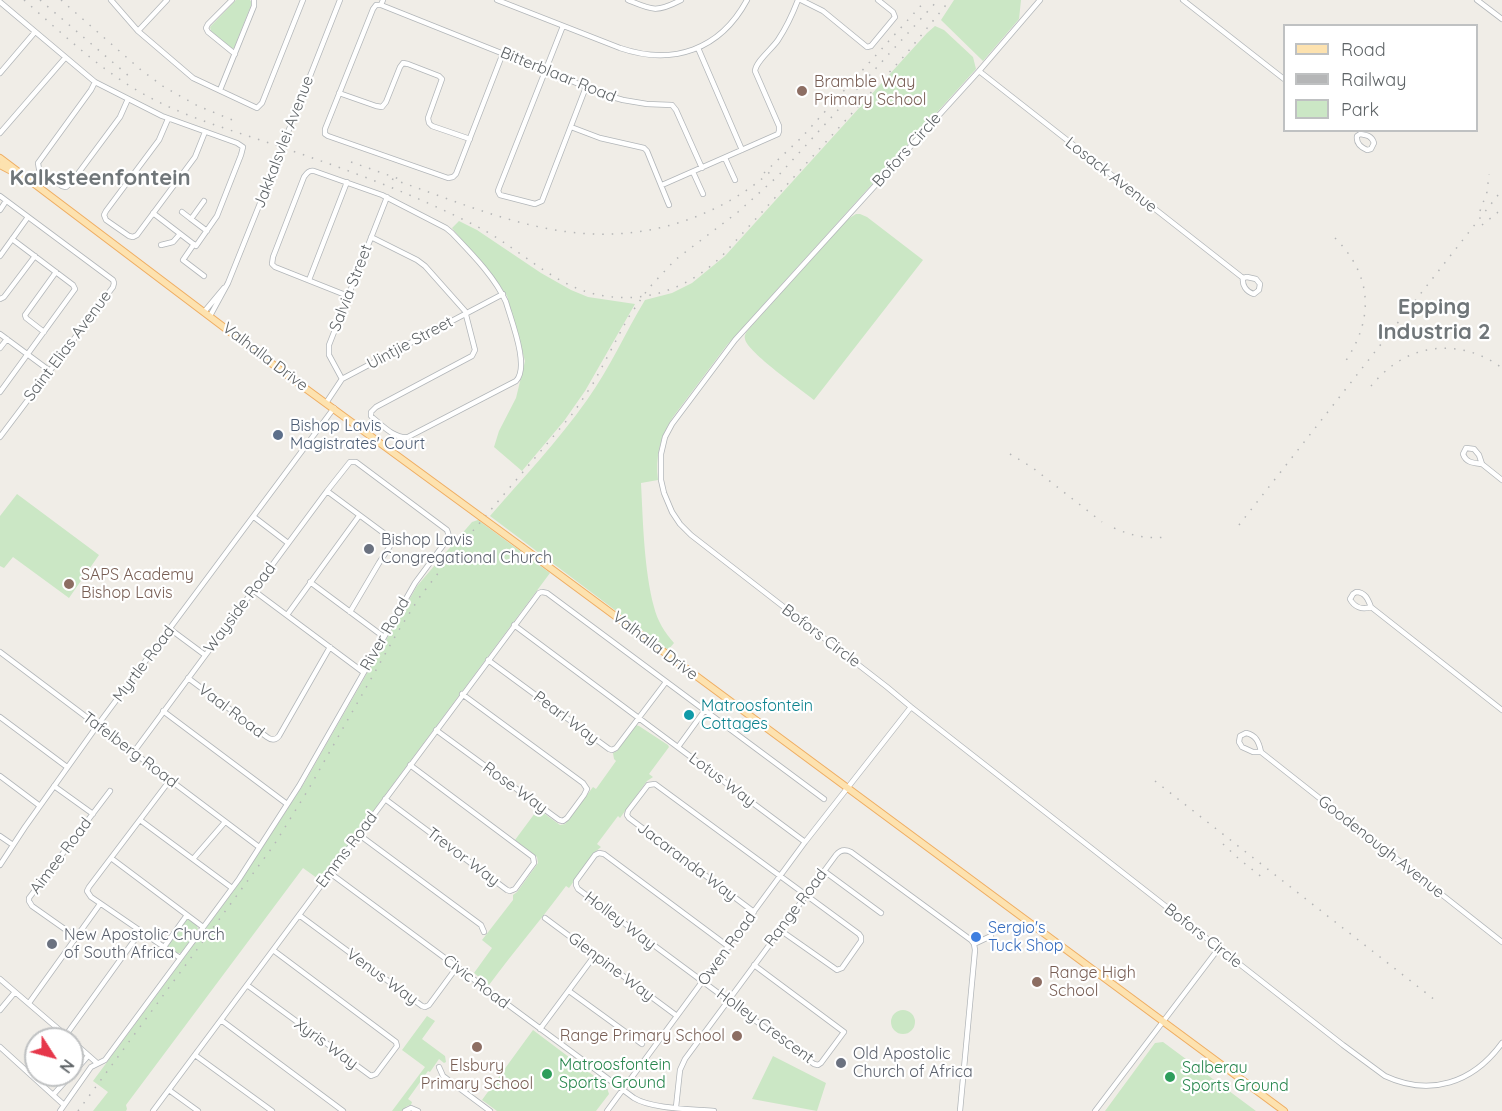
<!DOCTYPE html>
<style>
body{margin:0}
#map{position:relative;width:1502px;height:1111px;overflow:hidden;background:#f0ede7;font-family:Quicksand,sans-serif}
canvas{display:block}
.legend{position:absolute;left:1283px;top:24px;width:195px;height:108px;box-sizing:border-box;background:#fff;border:2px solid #bfc1c2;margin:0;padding:8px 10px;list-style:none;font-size:18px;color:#5f6467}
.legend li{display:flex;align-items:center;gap:12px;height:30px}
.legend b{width:30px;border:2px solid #bfc1c2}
.north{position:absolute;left:24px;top:1027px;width:60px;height:60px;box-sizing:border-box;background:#fff;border:2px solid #bfc1c2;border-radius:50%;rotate:126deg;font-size:16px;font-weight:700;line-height:24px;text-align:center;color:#5f6467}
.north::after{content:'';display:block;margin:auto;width:21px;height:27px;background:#e6374a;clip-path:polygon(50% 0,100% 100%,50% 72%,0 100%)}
</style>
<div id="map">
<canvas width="1502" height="1111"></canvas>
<ul class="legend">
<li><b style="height:8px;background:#fde2af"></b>Road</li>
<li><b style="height:8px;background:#b5b6b7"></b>Railway</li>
<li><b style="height:16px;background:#cbe7c5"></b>Park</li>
</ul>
<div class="north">N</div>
</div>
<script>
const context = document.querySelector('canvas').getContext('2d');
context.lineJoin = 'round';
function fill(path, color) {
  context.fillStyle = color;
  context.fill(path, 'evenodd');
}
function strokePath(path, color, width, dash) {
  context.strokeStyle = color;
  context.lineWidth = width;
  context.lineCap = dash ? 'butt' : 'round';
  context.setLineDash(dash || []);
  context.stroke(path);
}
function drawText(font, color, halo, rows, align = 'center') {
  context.font = font + ' Quicksand,sans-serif';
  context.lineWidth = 4.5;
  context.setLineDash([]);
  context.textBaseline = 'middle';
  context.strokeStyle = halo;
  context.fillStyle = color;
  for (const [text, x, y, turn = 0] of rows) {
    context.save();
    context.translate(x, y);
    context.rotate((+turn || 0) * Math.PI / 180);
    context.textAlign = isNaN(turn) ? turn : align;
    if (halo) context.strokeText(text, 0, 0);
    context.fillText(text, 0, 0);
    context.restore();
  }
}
const green = new Path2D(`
 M236,0H250L252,3L234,48H231L211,31L210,27Z
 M954,0H1021L1019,19L983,61L941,20Z
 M935,26L944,30L973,57L976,69L727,345L673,417C660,436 655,458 658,480L641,483C643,521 644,570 654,607C657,620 665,633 674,643L668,650L490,516C523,478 558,441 587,400C610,368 625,333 645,300L672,293L692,283L725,256L927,33Z
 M856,214H860L867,217L923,260L814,400C802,390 747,352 745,339C744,335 746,333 748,330L848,219Z
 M459,221L477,230L541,273L571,290L588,297L635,304L585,391L564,421L522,471L494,447L499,431L516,398L525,361L507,296L497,282L452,228Z
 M17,494L99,555L69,598L13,557L4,568L0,566V516Z
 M478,520L550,573L321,881L303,868L126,1105L127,1109L126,1111H93L108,1092L93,1081L235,889L303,785L417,586L472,522Z
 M636,725L639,726L668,745L669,747L649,774L653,777L647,781L620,818L618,816L597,844L601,847L595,852L569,888L566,886C541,920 514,951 489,985L474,973L492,948L482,940L513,900V895L517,892L538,863L537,857L515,840L538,809L560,825L565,824L593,787L596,789L616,761L614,759L613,753L617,751Z
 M187,918L196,924L198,929L181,953H176L167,947Z
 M891 1022a12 12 0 1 1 24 0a12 12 0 1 1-24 0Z
 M427,1016L435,1021L422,1039L445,1056L446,1062L444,1063L439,1059L430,1072L428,1071L408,1099L412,1102L411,1105L407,1106L403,1111H392L425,1067L402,1050Z
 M533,1030L606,1085L609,1094L596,1111H497L482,1100Z
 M1163,1042L1256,1111H1105L1155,1043Z
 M773,1056L826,1083L817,1111L752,1099Z`);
const minor = new Path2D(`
 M111,0L138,31L193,78L257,108L262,103L303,0
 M232,0L208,24L206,28L208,32L235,54
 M383,0L381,5H376L373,9L325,129V134L328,136L448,178L453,177L456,174L503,53
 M497,0L620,48C673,66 720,50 747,0
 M628,0C652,10 656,13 681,0
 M801,0L823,11L867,47L871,46L895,17L893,12L878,0
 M1040,0L979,71L735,340L672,424L665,437L661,454V480L664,493L672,512L680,524L691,535L887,687L911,707L1343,1045L1385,1076C1430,1097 1473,1083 1502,1043
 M1183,0L1284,79
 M1477,0L1502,19
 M0,2L95,82L162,116L237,143L243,147L241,155L217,216L196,246L153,213
 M381,5L609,96L623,100L647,104L672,105L676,110L702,168
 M563,26L499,188L498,191L500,195L535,204L542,201L586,87
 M138,31L167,0
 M698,48L742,150
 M979,71L1243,278
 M0,73L35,32
 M95,82L91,90L38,163L39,169L62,186L66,187L71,183L120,117L128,99
 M220,90L254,6V0
 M339,93L376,106L382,107L386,102L400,67L403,63L408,64L439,76L442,79L428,118L429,123L432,126L470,139
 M168,119L159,140L106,211L104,215L106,220L129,236L133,237L137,235L195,157L205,132
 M571,127L600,138L644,148L647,151L669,205
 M288,132L340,0
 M0,133L65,58
 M1360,134C1367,135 1372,136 1374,143L1371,149L1367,150C1360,147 1356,143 1357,136Z
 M725,158L735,180
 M693,172L703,194
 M662,185L778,134L779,131V126L755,71C756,61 772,49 778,40C786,28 793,13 798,0
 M0,196L113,280L114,283L113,287L0,437
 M204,201L191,219L207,231
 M0,210L6,201
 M182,212L191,219
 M194,244L183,260L204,276
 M161,245L173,242L180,234
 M0,256L28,217
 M1247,277L1256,279L1260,284L1259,290L1254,294C1246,292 1242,285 1243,278Z
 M309,280L347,182
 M348,296L275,267L272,264L273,257L304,177C307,173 309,170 314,171L382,195L446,228L452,233C471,253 495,277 506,302C511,320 530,367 516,381L408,437C395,439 383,426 373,418L371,416V412L376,407L472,356L475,350L465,311L425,266L417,260L371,237
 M0,299L4,297L35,256
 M204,312L224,288
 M210,316L228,283L279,156
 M44,332L26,318L25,315L56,272
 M0,334L50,371
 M0,348L7,339
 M342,379L329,355V345L387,197
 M0,392L75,289L73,285L12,239
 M326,403L342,379L503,294
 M1466,448L1474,449L1479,455L1482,464C1474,463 1466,463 1463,454Z
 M1482,464L1502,480
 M327,491L389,537L391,541L390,546L379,563L350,612
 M254,517L288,543
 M310,582L384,637
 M253,590L363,672
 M1356,592C1365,592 1368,599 1371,607C1362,610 1354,607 1350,599L1353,594Z
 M1371,607L1502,710
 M287,615L359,516
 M514,625L805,842
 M170,629L205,655
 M0,652L259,847
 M488,660L609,749L612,750L616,748L666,682
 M188,678L267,737C271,740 275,741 279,736L330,647
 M163,711L287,804
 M0,717L67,767
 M436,730L559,820L563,821L567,818L584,795L587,789L583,783L462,694
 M1246,733C1256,735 1259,742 1261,752H1253L1242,747L1239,742L1240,736Z
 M678,747L705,710
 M1261,752L1502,942
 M0,776L40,806
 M170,780L89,887L87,891L91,897L180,958
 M54,786L93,814
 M385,799L507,890L510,891L515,889L534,863L533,857L410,765
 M140,820L232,888
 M358,834L481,925L484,932
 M0,836L13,845
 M111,858L203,927
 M193,859L225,822
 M0,865L25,827L97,726L334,408
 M824,871L881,913
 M330,873L634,1098C652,1109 692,1109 714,1111
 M754,912L629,818L627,815L628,811L648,785L655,784L859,934L861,937V941L842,968L837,970L780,930
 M299,915L422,1006L425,1007L429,1005L457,967
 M545,918L677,1016
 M76,937L32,906L29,901V898L110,791
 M974,944L991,936
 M164,947L187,915
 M729,947L604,854L599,853L595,855L576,881V885L578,889L814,1064L818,1065L821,1063L844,1032L754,965
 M0,979L70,1039
 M247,985L371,1076L376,1074L397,1046L396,1042L273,950
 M569,991L642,1044
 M29,1003L100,904
 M0,1010L15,992
 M221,1020L343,1111
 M540,1029L595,955
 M66,1035L141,931
 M72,1041L97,1063
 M0,1047L64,1105
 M195,1055L272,1111
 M439,1067L443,1076L490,1111
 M72,1074L88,1056
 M169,1090L198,1111
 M53,1095L71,1075
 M676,1107L680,1070L685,1059L836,855C840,850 845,849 851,852L971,940L974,944L975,950L960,1111
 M60,1111L91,1067L105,1060L239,879L299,786L415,583L447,540L449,536L447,530L356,462H350L327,491L133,753
 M153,1111L539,593L542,592L547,593L824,799
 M405,1111L411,1108L418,1111
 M607,1111L805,842L911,707
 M1095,1111L1219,948`);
const major = new Path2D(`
 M0,158L279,369L481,517
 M0,165L17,174
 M522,547L1284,1111`);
const rail = new Path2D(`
 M24,0C64,35 102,72 149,97C188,118 231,130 272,144C337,166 401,189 462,219C479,227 495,236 509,246C540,267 568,291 605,296C649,303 689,287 721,257L906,54L950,0
 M40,0L130,77
 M61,0L141,70L164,87L198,106L235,121
 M351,162L402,180
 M764,173L801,138L926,0
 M392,179C493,214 580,257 687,220C718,209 749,192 773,169
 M1480,211L1487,192L1489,174
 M1482,225L1502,209
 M1335,238C1373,276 1374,319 1345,362
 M1371,386C1376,380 1382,374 1388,369C1421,341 1468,342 1502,368
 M1010,454L1033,468L1102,522
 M1239,525L1502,190
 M1114,528C1132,536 1147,539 1167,537
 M1155,781L1435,1000
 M1223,844L1239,859L1263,878
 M78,1111L274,845L308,790L397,633L419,598L449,559L574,412L594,382L628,318L648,289L675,260L738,212L778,176L938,0`);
const minorBridge = new Path2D(`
 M279,156L288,132`);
const majorBridge = new Path2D(`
 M481,517L522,547`);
const markers = [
 [802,91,6,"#8d6e63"],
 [278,435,6,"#5c6f8a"],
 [369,549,6,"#6b7280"],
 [69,584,6,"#8d6e63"],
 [689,715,6,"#0f9aa8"],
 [976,937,6,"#3f7fe0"],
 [52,944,6,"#6b7280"],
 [1037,982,6,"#8d6e63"],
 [737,1036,6,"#8d6e63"],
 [477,1047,6,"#8d6e63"],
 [841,1063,6,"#6b7280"],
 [547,1074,6,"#2e9e5b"],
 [1170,1077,6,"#2e9e5b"]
];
const streetNames = [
 ["Bitterblaar Road",558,75,22],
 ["Jakkalsvlei Avenue",284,142,-69],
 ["Bofors Circle",907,150,-48],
 ["Losack Avenue",1111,175,38],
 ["Salvia Street",351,288,-69],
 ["Uintjie Street",410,343,-28],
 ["Saint Elias Avenue",68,346,-53],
 ["Valhalla Drive",265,357,37],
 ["Wayside Road",240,608,-53],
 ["River Road",385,634,-60],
 ["Bofors Circle",821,636,37],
 ["Valhalla Drive",655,646,37],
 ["Myrtle Road",144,664,-53],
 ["Vaal Road",231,711,37],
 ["Pearl Way",566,718,37],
 ["Tafelberg Road",130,750,37],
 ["Lotus Way",722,780,37],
 ["Rose Way",515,788,36],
 ["Goodenough Avenue",1381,847,38],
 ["Emms Road",347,850,-53],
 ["Aimee Road",61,856,-53],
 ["Trevor Way",463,857,37],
 ["Jacaranda Way",687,862,37],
 ["Range Road",796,908,-53],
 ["Holley Way",620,921,37],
 ["Bofors Circle",1203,936,38],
 ["Owen Road",727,949,-54],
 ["Glenpine Way",611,967,37],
 ["Venus Way",382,977,36],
 ["Civic Road",476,982,37],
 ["Holley Crescent",765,1026,36],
 ["Xyris Way",326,1044,36]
];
const educationNames = [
 ["Bramble Way",814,82],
 ["Primary School",814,100],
 ["SAPS Academy",81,575],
 ["Bishop Lavis",81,593],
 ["Range High",1049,973],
 ["School",1049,991],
 ["Range Primary School",725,1036,"right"],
 ["Elsbury",477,1066,"center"],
 ["Primary School",477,1084,"center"]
];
const serviceNames = [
 ["Bishop Lavis",290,426],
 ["Magistrates' Court",290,444]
];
const worshipNames = [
 ["Bishop Lavis",381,540],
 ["Congregational Church",381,558],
 ["New Apostolic Church",64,935],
 ["of South Africa",64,953],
 ["Old Apostolic",853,1054],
 ["Church of Africa",853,1072]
];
const cultureNames = [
 ["Matroosfontein",701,706],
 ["Cottages",701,724]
];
const shopNames = [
 ["Sergio's",988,928],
 ["Tuck Shop",988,946]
];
const leisureNames = [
 ["Matroosfontein",559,1065],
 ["Sports Ground",559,1083],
 ["Salberau",1182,1068],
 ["Sports Ground",1182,1086]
];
const districtNames = [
 ["Kalksteenfontein",100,178],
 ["Epping",1434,307],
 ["Industria 2",1434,332]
];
fill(green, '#cbe7c5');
strokePath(minor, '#b2b6b9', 6);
strokePath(major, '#efad62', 8);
strokePath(minor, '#fff', 4.5);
strokePath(major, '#fde2af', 6);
strokePath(rail, '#b5b6b7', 1.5, [1.5, 8]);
strokePath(minorBridge, '#b2b6b9', 6, []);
strokePath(majorBridge, '#efad62', 8, []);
strokePath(minorBridge, '#fff', 4.5);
strokePath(majorBridge, '#fde2af', 6);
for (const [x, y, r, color] of markers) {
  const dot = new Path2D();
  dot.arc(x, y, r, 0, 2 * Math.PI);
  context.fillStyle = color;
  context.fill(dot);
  strokePath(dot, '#fff', 2);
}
drawText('16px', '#5f6467', '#fff', streetNames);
drawText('16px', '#785e54', '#fff', educationNames, 'left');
drawText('16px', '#4e5e75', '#fff', serviceNames, 'left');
drawText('16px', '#5b616d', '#fff', worshipNames, 'left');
drawText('16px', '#0d838f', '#fff', cultureNames, 'left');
drawText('16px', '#366cbe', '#fff', shopNames, 'left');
drawText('16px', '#27864d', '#fff', leisureNames, 'left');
drawText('bold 22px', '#707679', '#fff', districtNames);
</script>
